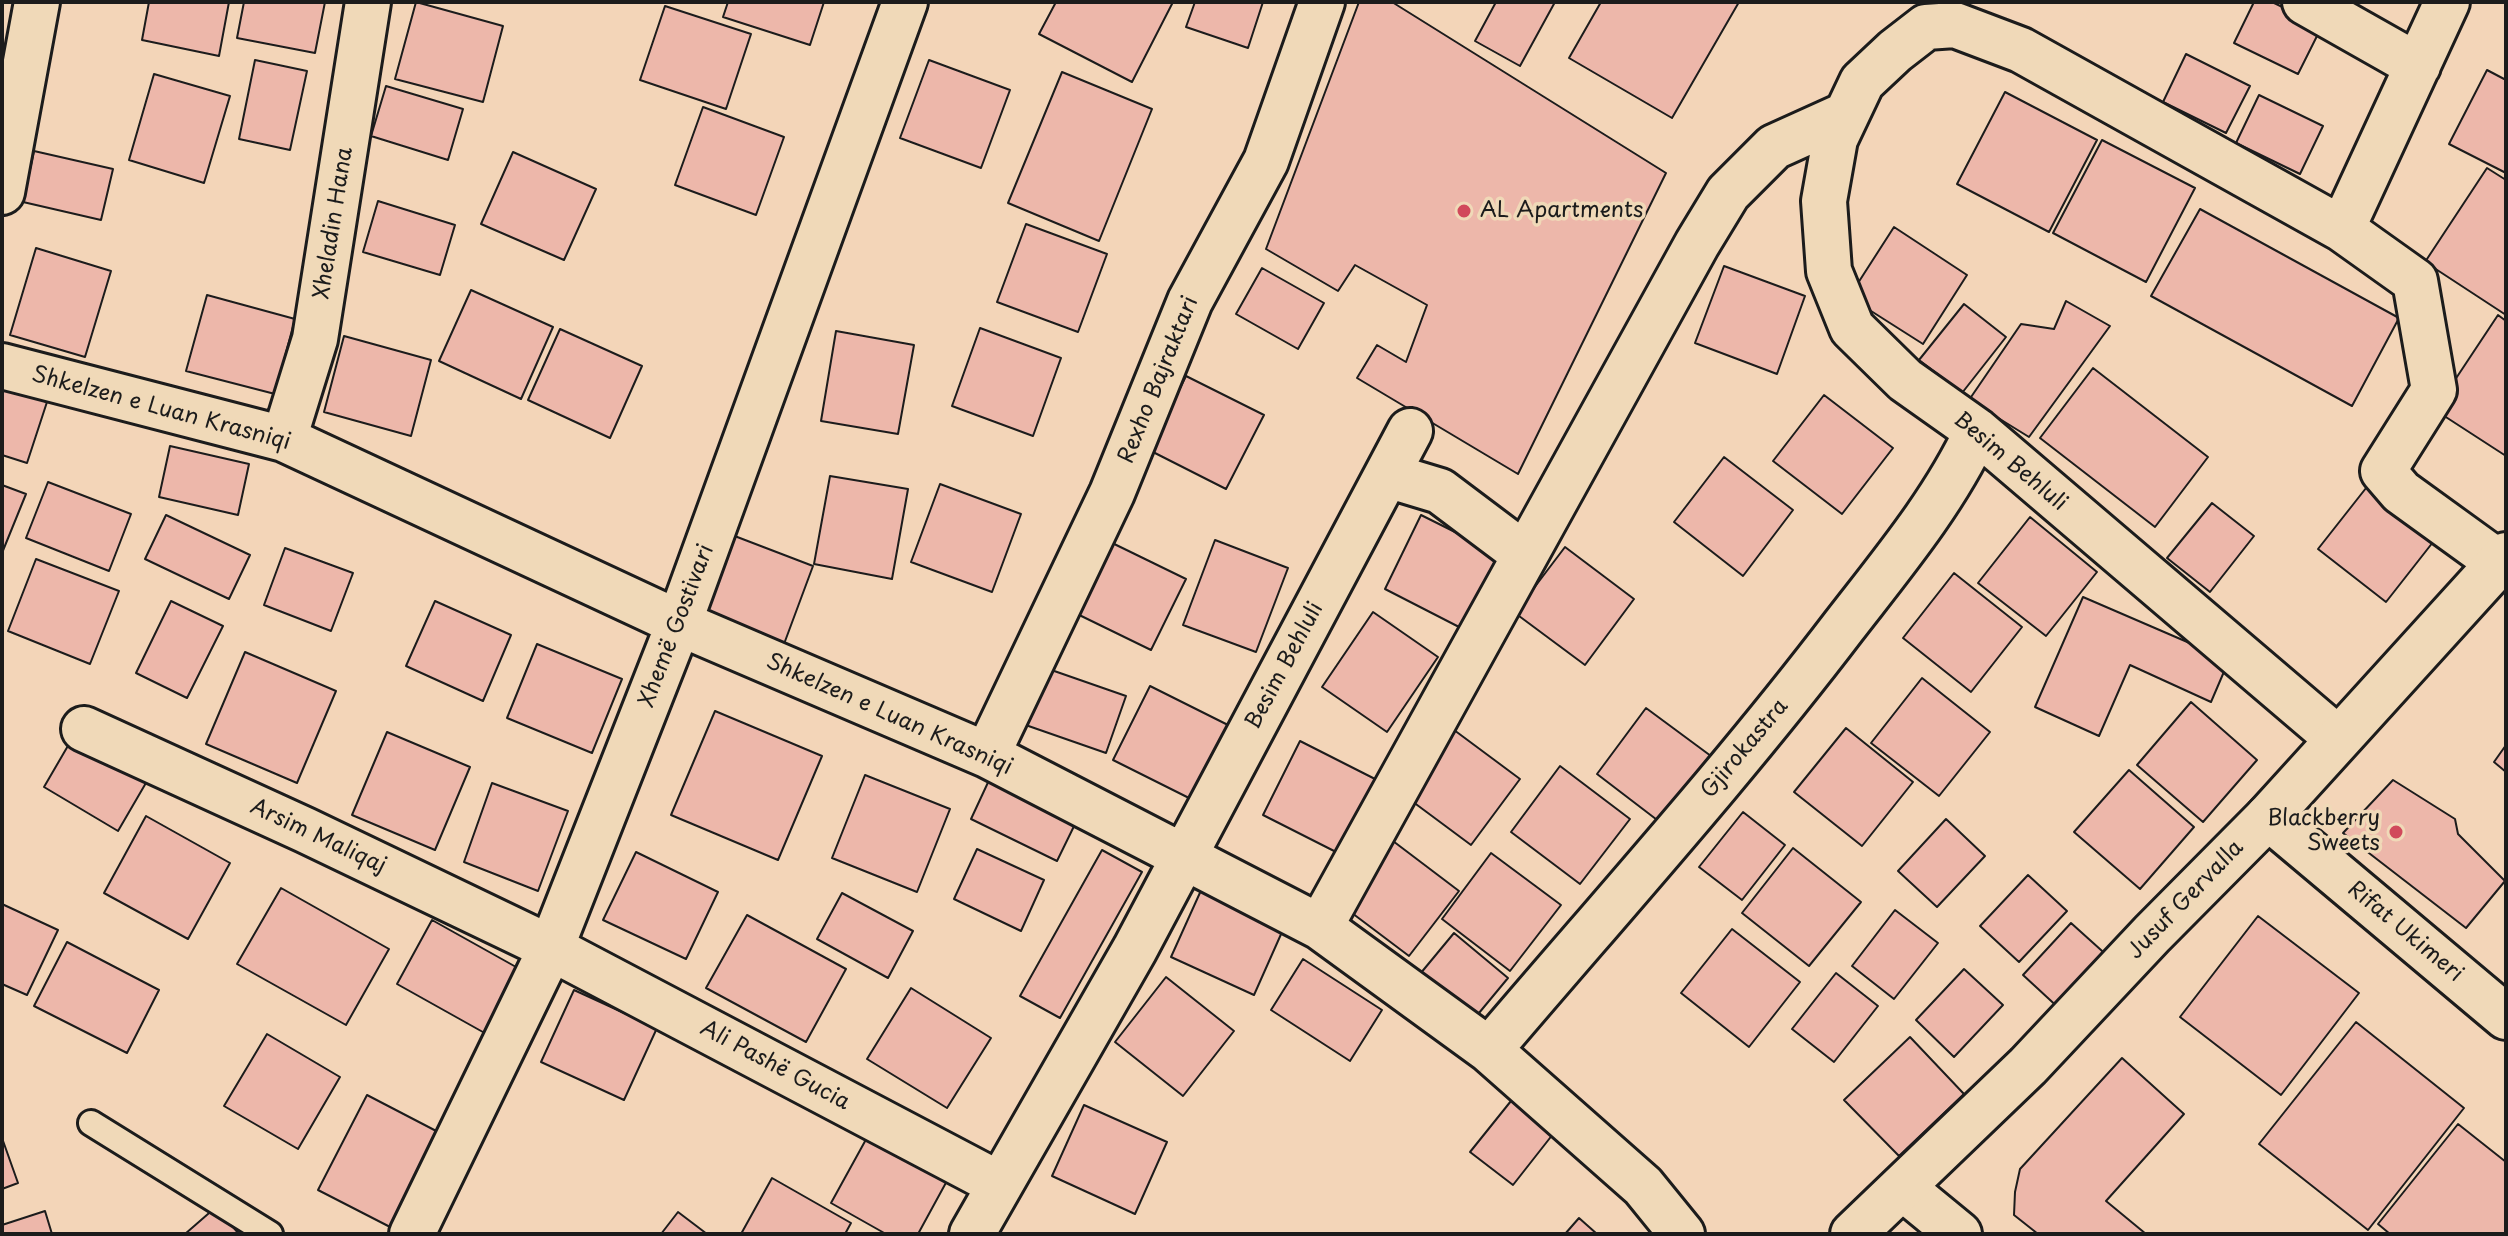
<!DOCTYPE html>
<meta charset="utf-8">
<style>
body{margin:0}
#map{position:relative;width:2508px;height:1236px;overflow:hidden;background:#f3d5b8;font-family:"Playpen Sans",sans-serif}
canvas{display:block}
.frame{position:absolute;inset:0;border:4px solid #1c1c1c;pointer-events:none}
</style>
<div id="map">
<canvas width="2508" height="1236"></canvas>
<div class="frame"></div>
</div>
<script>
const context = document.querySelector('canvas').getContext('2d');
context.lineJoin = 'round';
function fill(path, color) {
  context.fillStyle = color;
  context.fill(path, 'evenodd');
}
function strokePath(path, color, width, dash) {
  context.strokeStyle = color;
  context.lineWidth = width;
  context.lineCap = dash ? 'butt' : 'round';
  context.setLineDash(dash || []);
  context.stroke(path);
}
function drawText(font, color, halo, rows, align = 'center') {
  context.font = font + ' "Playpen Sans",sans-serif';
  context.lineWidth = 7;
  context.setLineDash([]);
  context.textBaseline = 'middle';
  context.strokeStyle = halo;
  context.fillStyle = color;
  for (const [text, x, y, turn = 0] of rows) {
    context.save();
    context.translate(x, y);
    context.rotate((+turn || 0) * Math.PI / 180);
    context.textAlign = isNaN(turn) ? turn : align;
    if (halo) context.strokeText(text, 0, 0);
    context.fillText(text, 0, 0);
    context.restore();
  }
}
const building = new Path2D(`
 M149,2H229L219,56L142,40Z
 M244,2H325L315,53L237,38Z
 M416,2L503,26L483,102L395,79Z
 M728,2H824L810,45L723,17Z
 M1056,2H1173L1132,82L1039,34Z
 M1195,2H1263L1248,48L1186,27Z
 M1359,2H1392L1666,173L1518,474L1357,378L1377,345L1406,362L1427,305L1355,265L1338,291L1266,249Z
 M1496,2H1555L1520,66L1475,41Z
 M1601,2H1739L1672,118L1569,58Z
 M2254,2H2272L2322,26L2298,74L2234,43Z
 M665,6L751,34L726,109L640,80Z
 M2186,54L2250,86L2226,133L2163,102Z
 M255,60L307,71L290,150L239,139Z
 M929,60L1010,90L981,168L900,138Z
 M2487,70L2506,80V173L2449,144Z
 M1062,72L1152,109L1099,241L1008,203Z
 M154,74L230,96L204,183L129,160Z
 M386,86L463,109L448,160L371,136Z
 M2005,92L2097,140L2049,232L1957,184Z
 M2259,95L2323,126L2300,174L2236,143Z
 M703,107L784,137L756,215L675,185Z
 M2102,140L2195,188L2146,282L2053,233Z
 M34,151L113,169L101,220L23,202Z
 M513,152L596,189L564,260L481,224Z
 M2487,168L2506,180V315L2425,262Z
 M378,201L455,225L440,275L363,252Z
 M2200,209L2399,318L2352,406L2151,296Z
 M1026,224L1107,254L1078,332L997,302Z
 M1894,227L1967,275L1923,344L1849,297Z
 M36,248L111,271L85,357L10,335Z
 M1724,266L1805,296L1777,374L1695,343Z
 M1262,268L1324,303L1298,349L1236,314Z
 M471,290L553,327L521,399L439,361Z
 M207,295L295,319L275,394L186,371Z
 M2066,301L2110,326L2029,437L1969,400L2021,324L2054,329Z
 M1964,304L2006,337L1962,393L1919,360Z
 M2498,315L2506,321V456L2435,410Z
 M980,328L1061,358L1033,436L952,406Z
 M560,329L642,366L610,438L528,400Z
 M836,331L914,345L898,434L821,421Z
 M344,336L431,360L411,436L324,412Z
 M2093,368L2208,457L2155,527L2040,438Z
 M1186,376L1264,415L1226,489L1149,450Z
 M2,387L47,402L27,463L2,455Z
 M1824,395L1893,448L1842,514L1773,461Z
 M170,446L249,464L238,515L159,497Z
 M1724,457L1793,510L1743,576L1674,522Z
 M830,476L908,489L892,579L814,564Z
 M48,482L131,514L109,571L26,538Z
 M2370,483L2437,537L2386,602L2318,549Z
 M940,484L1021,514L992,592L911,562Z
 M2,485L26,494L2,553Z
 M2212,503L2254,536L2210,592L2167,558Z
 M166,515L250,555L229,599L145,559Z
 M1421,515L1499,554L1461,628L1385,589Z
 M2030,517L2097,572L2046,636L1978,583Z
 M732,535L813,566L784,644L703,613Z
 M1104,539L1186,579L1151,650L1069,610Z
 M1215,540L1288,568L1256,652L1183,625Z
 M1565,547L1634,599L1585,665L1515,613Z
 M285,548L353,573L331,631L264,605Z
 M36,559L119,591L90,664L8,631Z
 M1954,573L2022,627L1971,692L1903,638Z
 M2083,597L2229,660L2211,702L2130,665L2099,736L2035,707Z
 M171,601L223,626L187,698L136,673Z
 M435,601L511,635L483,701L406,666Z
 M1373,612L1438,657L1387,732L1322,687Z
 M537,644L622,679L592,753L507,718Z
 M245,652L336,691L297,783L206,744Z
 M1037,665L1126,696L1106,753L1017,722Z
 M1922,678L1990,732L1939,796L1871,743Z
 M1150,686L1228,725L1191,799L1113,760Z
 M2191,702L2257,760L2203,822L2137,765Z
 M1646,708L1715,759L1665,826L1597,774Z
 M715,711L822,756L778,860L671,815Z
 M1450,727L1520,779L1471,845L1401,793Z
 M1846,728L1913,782L1862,846L1794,792Z
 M76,732L150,776L118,831L44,787Z
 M387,732L470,767L435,850L352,815Z
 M1300,741L1377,780L1340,854L1263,815Z
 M2506,745V772L2494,762Z
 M1560,766L1630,819L1580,884L1511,832Z
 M2129,770L2194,827L2140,889L2074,832Z
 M865,775L950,809L917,892L832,858Z
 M991,776L1078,818L1057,861L971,819Z
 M2393,780L2455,819L2458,834L2505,881L2466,928L2343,833Z
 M492,783L568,811L538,891L464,862Z
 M1743,812L1785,845L1742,900L1699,867Z
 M146,816L230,863L188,939L104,893Z
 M1946,819L1985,856L1937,907L1898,871Z
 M1389,838L1459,891L1409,956L1340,904Z
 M1793,848L1861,902L1809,966L1742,913Z
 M977,849L1044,880L1021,931L954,899Z
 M1102,850L1142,872L1060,1018L1020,996Z
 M636,852L718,892L686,959L603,920Z
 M1491,853L1561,905L1510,971L1442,919Z
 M2028,875L2067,911L2019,962L1980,926Z
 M1203,886L1286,923L1254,995L1171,957Z
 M281,888L389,949L346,1025L237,964Z
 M842,893L913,931L888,978L817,939Z
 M2,904L58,930L27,995L2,984Z
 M1895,910L1938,943L1894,999L1852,966Z
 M747,915L846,969L806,1042L706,988Z
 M2258,916L2359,993L2281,1095L2180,1017Z
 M432,920L525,972L490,1036L397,984Z
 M2071,923L2111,959L2062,1011L2023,975Z
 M1732,929L1800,982L1749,1047L1681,993Z
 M1454,933L1508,978L1474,1019L1420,974Z
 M67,942L159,990L127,1053L34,1006Z
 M1303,959L1382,1010L1350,1061L1271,1010Z
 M1964,969L2003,1005L1954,1057L1916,1020Z
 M1836,973L1878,1006L1834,1062L1792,1029Z
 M1166,977L1234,1031L1183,1096L1115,1042Z
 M911,988L991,1038L947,1108L867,1059Z
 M574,990L657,1028L624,1100L541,1062Z
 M2356,1022L2464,1108L2368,1230L2259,1144Z
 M267,1034L340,1077L298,1149L224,1106Z
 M1910,1037L1964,1094L1899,1156L1844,1100Z
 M2122,1058L2184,1114L2106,1201L2146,1234H2038L2014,1215L2015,1192L2020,1169Z
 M367,1095L442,1134L394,1229L318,1190Z
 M1515,1096L1557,1129L1513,1185L1470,1152Z
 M1084,1105L1167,1142L1135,1214L1052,1176Z
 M2458,1124L2506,1162V1234H2390L2378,1224Z
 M869,1134L948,1179L918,1234H886L831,1203Z
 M2,1138L18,1183L2,1189Z
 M772,1178L851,1223L845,1234H741Z
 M216,1207L239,1234H185Z
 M45,1211L52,1234H2V1225Z
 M678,1212L707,1234H661Z
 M1579,1218L1597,1234H1565Z`);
const service = new Path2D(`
 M91,1123L270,1234`);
const minor = new Path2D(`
 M2305,2L2418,66
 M2,192L37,2
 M2342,229L2447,2
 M2,366L284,439L679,623L987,755L1320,927L1489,1050L1643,1186L1682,1234
 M284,439L315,339L368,2
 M1387,475L1440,491L1525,555
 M84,729L305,830L551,948L999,1184
 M2338,739L1977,431L1905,380L1852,328L1829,271L1824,201L1835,139L1862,82L1895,51L1926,27L1955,25L2021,50L2342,229L2415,281L2434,390L2383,471L2401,492L2499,563
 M987,755L1112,493L1190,301L1266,161L1322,2
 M2268,817L2506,1017
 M1320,927L1697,244L1728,193L1774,147L1847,114
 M1489,1050C1608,910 1732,773 1844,626C1892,564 1944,502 1977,431
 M1903,1188L1959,1234
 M412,1234L551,948L679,623L905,2
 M972,1234L1135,949L1410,431`);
const tertiary = new Path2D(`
 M1853,1234L2028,1066L2152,934L2268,817L2506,555`);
const markers = [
 [1464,211,8,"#d1495b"],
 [2396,832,8,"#d1495b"]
];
const poiNames = [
 ["AL Apartments",1480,211],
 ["Blackberry",2380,819,"right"],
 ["Sweets",2380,844,"right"]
];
const streetNames = [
 ["Xheladin Hana",334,223,-81],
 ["Rexho Bajraktari",1159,380,-68],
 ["Shkelzen e Luan Krasniqi",161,409,15],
 ["Besim Behluli",2010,462,40],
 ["Xhemë Gostivari",677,626,-69],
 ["Besim Behluli",1285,666,-62],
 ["Shkelzen e Luan Krasniqi",889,715,24],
 ["Gjirokastra",1745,749,-50],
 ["Arsim Maliqaj",318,837,25],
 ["Jusuf Gervalla",2186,900,-46],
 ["Rifat Ukimeri",2405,932,40],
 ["Ali Pashë Gucia",775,1066,28]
];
fill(building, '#edb7aa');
strokePath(building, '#1c1c1c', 2);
strokePath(service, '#1c1c1c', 30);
strokePath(minor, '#1c1c1c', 50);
strokePath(tertiary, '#1c1c1c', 50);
strokePath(service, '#f0d9b8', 24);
strokePath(minor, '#f0d9b8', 44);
strokePath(tertiary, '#f0d9b8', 44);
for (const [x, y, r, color] of markers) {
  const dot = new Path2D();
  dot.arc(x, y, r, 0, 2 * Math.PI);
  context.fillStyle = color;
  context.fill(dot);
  strokePath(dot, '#f0d9b8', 3);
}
drawText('22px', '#1c1c1c', '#f0d9b8', poiNames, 'left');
drawText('22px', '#1c1c1c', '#f0d9b8', streetNames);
</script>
